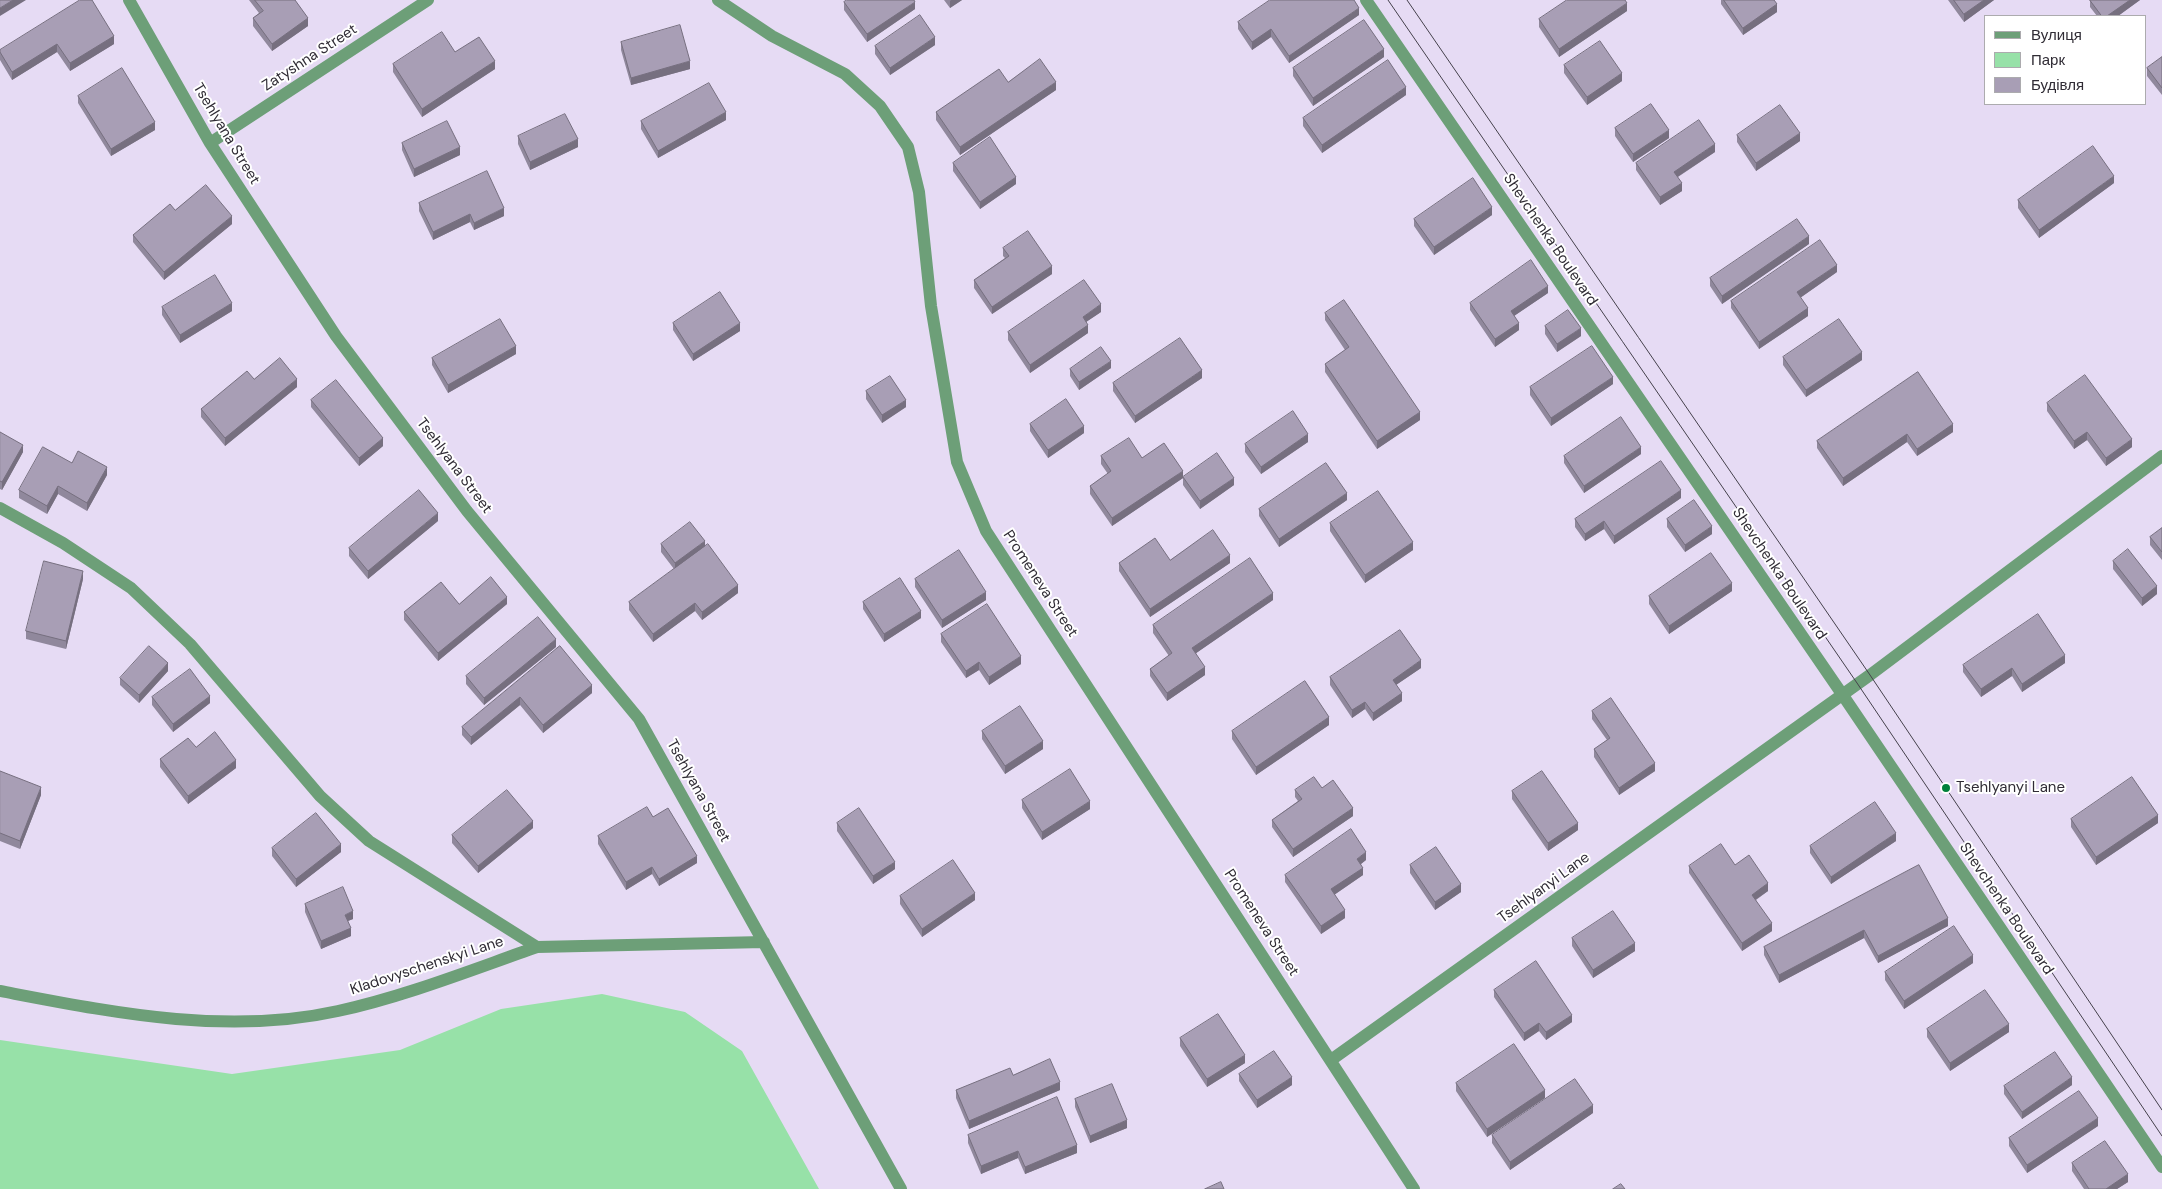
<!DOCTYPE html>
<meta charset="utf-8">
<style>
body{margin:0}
#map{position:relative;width:2162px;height:1189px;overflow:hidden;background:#e6dbf4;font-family:"DM Sans",sans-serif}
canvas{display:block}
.legend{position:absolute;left:1984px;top:15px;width:162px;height:90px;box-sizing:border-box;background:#fff;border:1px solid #acabae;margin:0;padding:6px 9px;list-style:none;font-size:15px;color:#302c35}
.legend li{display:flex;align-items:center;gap:10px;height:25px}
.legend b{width:25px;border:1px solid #acabae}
</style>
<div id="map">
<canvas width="2162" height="1189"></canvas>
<ul class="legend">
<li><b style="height:6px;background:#6d9f78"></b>Вулиця</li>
<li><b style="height:14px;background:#97e1a8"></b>Парк</li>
<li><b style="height:14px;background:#a89eb5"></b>Будівля</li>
</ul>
</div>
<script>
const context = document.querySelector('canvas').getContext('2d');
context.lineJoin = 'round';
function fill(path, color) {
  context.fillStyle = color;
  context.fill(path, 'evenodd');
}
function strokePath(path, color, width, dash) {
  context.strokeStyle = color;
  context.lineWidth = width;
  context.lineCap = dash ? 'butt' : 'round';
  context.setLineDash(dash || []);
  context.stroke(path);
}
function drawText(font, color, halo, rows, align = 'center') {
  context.font = font + ' "DM Sans",sans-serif';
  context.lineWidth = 4;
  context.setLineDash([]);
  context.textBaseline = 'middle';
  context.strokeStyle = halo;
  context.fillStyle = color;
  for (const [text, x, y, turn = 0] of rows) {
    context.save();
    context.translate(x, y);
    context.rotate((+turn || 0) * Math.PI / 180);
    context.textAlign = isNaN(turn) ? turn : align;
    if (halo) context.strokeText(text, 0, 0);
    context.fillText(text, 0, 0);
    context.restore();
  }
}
const green = new Path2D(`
 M602,994L685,1012L742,1051L819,1189H0V1040L232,1074L400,1050L501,1009Z`);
const minor = new Path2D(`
 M129,0L210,143L336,336L467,511L639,719L901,1189
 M718,0L772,36L845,74L880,106L908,147L919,192L931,306L957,462L986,531L1414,1189
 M1366,0L1842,694L2162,1167
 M210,143L428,0
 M0,508L63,543L131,588L190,644L320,796L369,841L537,947L764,942
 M0,991C111,1012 226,1036 338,1011C406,996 471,970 537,947
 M1331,1060L1870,675L2162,456`);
const tram = new Path2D(`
 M1388,0L1857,683L2162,1136
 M1407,0L1870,675L2162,1110`);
const wall = new Path2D(`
 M249,0H295L308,26L272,51L253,26V18L259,13Z
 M944,0H962L950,8Z
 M1721,0H1774L1777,12L1743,35L1721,4Z
 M1948,0H1994L1964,22Z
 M2090,0H2140L2118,16H2097L2090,7Z
 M844,2L915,9L867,42L844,10Z
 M1627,11L1559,57L1539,27V19Z
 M1359,15L1289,63L1271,37L1252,50L1238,29V22Z
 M114,36V44L70,71L57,52L12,80L0,60V50Z
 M621,42L690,69L631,85L621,50Z
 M935,45L890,75L875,54V46Z
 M455,52L495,69L422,117L393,72V64Z
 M1384,57L1313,106L1293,76V68Z
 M2162,57V95L2147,76V68Z
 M1564,65L1622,81L1587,105L1564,73Z
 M1008,82L1056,90L960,155L936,120V112Z
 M1406,95L1322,153L1303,126V118Z
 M78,96L155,130L111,156L78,103Z
 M726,120L658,158L641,129V121Z
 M1615,128L1669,138L1633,162L1615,136Z
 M1737,135L1800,141L1756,171L1737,142Z
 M518,136L578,147L530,170L518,144Z
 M402,143L460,155L414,177L402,150Z
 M1715,152L1678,177L1682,191L1660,205L1636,170V163Z
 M953,163L1016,184L980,209L953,171Z
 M2114,183L2039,238L2018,208V200Z
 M419,203L504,216L474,230L470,222L433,240L419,211Z
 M175,210L232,224L164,280L133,242V235Z
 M1492,215L1434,255L1414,226V219Z
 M1809,244L1722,304L1710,286V278Z
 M1003,248L1052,274L992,314L974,288V280L1005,258L1003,256Z
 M1837,272L1800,298L1808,316L1759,349L1731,308V301Z
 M1548,293L1514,316L1519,330L1495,347L1470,310V303Z
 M162,307L232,311L180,343L162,315Z
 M1101,312L1086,322L1088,333L1030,373L1008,340V332Z
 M1325,313L1420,420L1377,449L1325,372V364L1345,350L1325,320Z
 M673,323L740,331L693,361L673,330Z
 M1545,326L1581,336L1557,352L1545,334Z
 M516,354L448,393L432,365V358Z
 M1783,357L1862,360L1806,397L1783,365Z
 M1111,368L1079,390L1070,376V369Z
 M1918,372L1953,432L1917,456L1907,442L1843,486L1817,448V441Z
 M1202,378L1135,423L1113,391V383Z
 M254,379L297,387L225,446L201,417V409Z
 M1613,384L1551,426L1530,395V387Z
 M866,391L906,407L882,423L866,399Z
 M311,400L383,446L359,466L311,407Z
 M2047,403L2132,447L2106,466L2087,440L2074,449L2047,411Z
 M1030,424L1084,433L1048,458L1030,431Z
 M0,432L23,452L2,490L0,489Z
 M1308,442L1261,474L1245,452V444Z
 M1641,454L1584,493L1564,463V456Z
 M1101,456L1142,458L1183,478L1112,526L1090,494V486L1108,474L1101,464Z
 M72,463L107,475L87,511L58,494L47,514L19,498V490Z
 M1183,477L1234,485L1200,509L1183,485Z
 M1681,498L1614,544L1604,529L1585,541L1575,527V519Z
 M1347,500L1279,547L1259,516V509Z
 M1667,519L1712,534L1685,552L1667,527Z
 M438,521L368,579L349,556V548Z
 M1330,523L1413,550L1365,583L1330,531Z
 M2162,528V560L2150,545V537Z
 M661,544L705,546L738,593L702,620L695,611L653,642L629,610V602L674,569L661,552Z
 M1170,560L1230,563L1150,617L1119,571V563Z
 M2113,561L2157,594L2142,606L2113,569Z
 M83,579L66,649L26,639V631Z
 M915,579L986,600L942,628L915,587Z
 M1732,591L1669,634L1649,604V596Z
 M1273,600L1196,653L1205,675L1167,701L1150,676V669L1169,656L1153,633V625Z
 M863,602L921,618L884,642L863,609Z
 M459,604H507L438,661L404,620V612Z
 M941,634L1021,664L989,685L979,670L966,678L941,642Z
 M560,646L592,693L543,733L520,705L471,745L462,735V727Z
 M556,647L484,705L466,684V676Z
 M2065,663L2022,692L2012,676L1981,697L1963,672V665Z
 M1421,668L1396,685L1402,701L1373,721L1365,709L1352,718L1330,685V677Z
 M168,671L139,703L120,685V678Z
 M152,697L210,703L173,732L152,705Z
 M1592,711L1655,771L1619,795L1594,757V749L1607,740L1592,719Z
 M1329,725L1256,775L1232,739V731Z
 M982,731L1043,749L1005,774L982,739Z
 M196,747L236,768L188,804L160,767V759Z
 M0,771L41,795L20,849L0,841Z
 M1322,788L1353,816L1293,857L1272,827V820L1298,801L1295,797V790Z
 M1512,791L1578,830L1548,851L1512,799Z
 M1022,800L1090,809L1042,840L1022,808Z
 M653,817L697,863L659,886L652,874L626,890L598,844V836Z
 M2071,819L2158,823L2096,865L2071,827Z
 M837,823L895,869L873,884L837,831Z
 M533,828L478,873L452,843V835Z
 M1896,841L1831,884L1810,853V846Z
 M272,848L341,852L296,887L272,856Z
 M1366,860L1361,864L1363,875L1334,895L1345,918L1321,934L1285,882V875Z
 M1410,865L1461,892L1435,910L1410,873Z
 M1735,865L1768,891L1756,900L1772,931L1742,951L1689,873V866Z
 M1919,865L1948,926L1878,963L1864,938L1779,983L1764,955V947Z
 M900,896L975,900L922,937L900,904Z
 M305,904L353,919L348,921L351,936L321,949L305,912Z
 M1572,938L1635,951L1593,978L1572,946Z
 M1973,963L1904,1009L1885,980V972Z
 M1494,990L1572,1022L1546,1040L1539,1031L1524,1041L1494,997Z
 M1927,1029L2009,1032L1950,1071L1927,1037Z
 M1180,1038L1245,1063L1207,1087L1180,1046Z
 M1239,1074L1292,1085L1257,1108L1239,1081Z
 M1013,1075L1060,1090L969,1129L956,1098V1090Z
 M1456,1083L1545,1098L1487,1137L1456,1091Z
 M2072,1085L2022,1119L2004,1094V1086Z
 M1075,1099L1127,1128L1090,1143L1075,1107Z
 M1593,1113L1510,1170L1492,1143V1135Z
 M2098,1126L2027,1173L2009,1146V1138Z
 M968,1135L1077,1153L1025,1174L1018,1158L981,1174L968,1143Z
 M2072,1163L2128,1182L2117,1189H2084L2072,1171Z`);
const shadedWall = new Path2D(`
 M13,0H26L0,16V8Z
 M951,0H962L950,8V1Z
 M1984,0H1994L1964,22V14Z
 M2130,0H2140L2118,16H2107Z
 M915,2V9L867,42V34Z
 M1627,3V11L1559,57V49Z
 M1777,4V12L1743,35V28Z
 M1359,8V15L1289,63V56Z
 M308,18V26L272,51V44Z
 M1271,29V37L1252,50V42Z
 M114,36V44L70,71V63Z
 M935,37V45L890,75V68Z
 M57,44V52L12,80V72Z
 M1384,49V57L1313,106V98Z
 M495,61V69L422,117V109Z
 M690,61V69L631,85V78Z
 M1622,73V81L1587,105V97Z
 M1056,82V90L960,155V147Z
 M1406,87V95L1322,153V145Z
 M726,112V120L658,158V151Z
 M155,122V130L111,156V149Z
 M1669,130V138L1633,162V154Z
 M1800,133V141L1756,171V163Z
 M578,139V147L530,170V162Z
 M1715,144V152L1674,179V172Z
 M460,147V155L414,177V169Z
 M2114,176V183L2039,238V230Z
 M1016,177V184L980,209V202Z
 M1682,183V191L1660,205V197Z
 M1492,207V215L1434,255V247Z
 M504,208V216L474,230V223Z
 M470,214V222L433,240V232Z
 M232,216V224L164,280V272Z
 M1809,236V244L1722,304V296Z
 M1837,265V272L1797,300V292Z
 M1052,266V274L992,314V307Z
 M1548,286V293L1511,318V311Z
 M232,303V311L180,343V335Z
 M1101,304V312L1083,324V317Z
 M1808,308V316L1759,349V342Z
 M740,323V331L693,361V354Z
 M1519,323V330L1495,347V339Z
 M1088,325V333L1030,373V365Z
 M1581,328V336L1557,352V344Z
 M516,346V354L448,393V385Z
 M1862,352V360L1806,397V390Z
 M1111,361V368L1079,390V382Z
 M1202,370V378L1135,423V416Z
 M1613,377V384L1551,426V418Z
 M297,379V387L225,446V438Z
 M906,400V407L882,423V415Z
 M1420,412V420L1377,449V441Z
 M1953,424V432L1917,456V449Z
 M1084,426V433L1048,458V450Z
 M2087,432V440L2074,449V441Z
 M1308,434V442L1261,474V467Z
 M1907,434V442L1843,486V478Z
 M383,438V446L359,466V458Z
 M2132,439V447L2106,466V458Z
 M23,445V452L2,490V482Z
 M1641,447V454L1584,493V486Z
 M107,467V475L87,511V503Z
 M1183,471V478L1112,526V518Z
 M1234,478V485L1200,509V501Z
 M58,486V494L47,514V506Z
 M1681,490V498L1614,544V536Z
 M1347,493V500L1279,547V539Z
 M438,513V521L368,579V571Z
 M1604,521V529L1585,541V534Z
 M1712,526V534L1685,552V545Z
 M705,541V549L675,571V563Z
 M1413,542V550L1365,583V575Z
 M1230,555V563L1150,617V609Z
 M83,571V579L66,649V641Z
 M1732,583V591L1669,634V626Z
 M738,585V593L702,620V612Z
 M2157,586V594L2142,606V598Z
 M986,592V600L942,628V620Z
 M1273,593V600L1192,656V648Z
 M507,597V604L438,661V653Z
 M695,603V611L653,642V634Z
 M921,611V618L884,642V634Z
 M556,639V647L484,705V698Z
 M2065,655V663L2022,692V684Z
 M1021,656V664L989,685V677Z
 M1421,660V668L1393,687V680Z
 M979,662V670L966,678V671Z
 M168,663V671L139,703V695Z
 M1205,667V675L1167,701V693Z
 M2012,668V676L1981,697V689Z
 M592,685V693L543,733V725Z
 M1402,693V701L1373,721V713Z
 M210,696V703L173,732V724Z
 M520,697V705L471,745V737Z
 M1365,702V709L1352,718V710Z
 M1329,717V725L1256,775V767Z
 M1043,741V749L1005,774V766Z
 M236,760V768L188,804V796Z
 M1655,763V771L1619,795V788Z
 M41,787V795L20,849V841Z
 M1090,801V809L1042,840V832Z
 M1353,808V816L1293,857V849Z
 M2158,815V823L2096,865V857Z
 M533,821V828L478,873V866Z
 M1578,823V830L1548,851V843Z
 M1896,833V841L1831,884V877Z
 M341,844V852L296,887V879Z
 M1366,852V860L1357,867V859Z
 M697,856V863L659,886V879Z
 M895,862V869L873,884V876Z
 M652,867V874L626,890V882Z
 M1363,868V875L1331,897V889Z
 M1768,883V891L1752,902V895Z
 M1461,884V892L1435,910V902Z
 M975,893V900L922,937V929Z
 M1345,910V918L1321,934V926Z
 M353,911V919L345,922V915Z
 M1948,918V926L1878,963V956Z
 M1772,923V931L1742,951V943Z
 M351,928V936L321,949V941Z
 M1864,930V938L1779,983V975Z
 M1635,943V951L1593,978V970Z
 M1973,955V963L1904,1009V1001Z
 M1572,1015V1022L1546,1040V1032Z
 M1539,1023V1031L1524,1041V1033Z
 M2009,1024V1032L1950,1071V1063Z
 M1245,1055V1063L1207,1087V1079Z
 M1292,1077V1085L1257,1108V1100Z
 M2072,1077V1085L2022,1119V1112Z
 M1060,1082V1090L969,1129V1121Z
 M1545,1090V1098L1487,1137V1129Z
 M1593,1105V1113L1510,1170V1162Z
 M2098,1118V1126L2027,1173V1165Z
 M1127,1120V1128L1090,1143V1136Z
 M1077,1145V1153L1025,1174V1167Z
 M1018,1151V1158L981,1174V1166Z
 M2128,1174V1182L2117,1189H2106Z`);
const building = new Path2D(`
 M0,0H13L0,8Z
 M80,0H92L114,36L70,63L57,44L12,72L0,52V50Z
 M255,0H295L308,18L272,44L253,18L263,11Z
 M847,0H914L915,2L867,34L844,2Z
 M1270,0H1354L1359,8L1289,56L1271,29L1252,42L1238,22Z
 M1567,0H1625L1627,3L1559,49L1539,19Z
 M1724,0H1774L1777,4L1743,28Z
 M1954,0H1984L1964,14Z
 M2090,0H2130L2107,16H2102Z
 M920,15L935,37L890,68L875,46Z
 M1364,20L1384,49L1313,98L1293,68Z
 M680,25L690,61L631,78L621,42Z
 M442,32L455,52L479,37L495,61L422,109L393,64Z
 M1600,41L1622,73L1587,97L1564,65Z
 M2162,57V88L2147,68Z
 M1040,59L1056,82L960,147L936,112L999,69L1008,82Z
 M1388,60L1406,87L1322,145L1303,118Z
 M122,68L155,122L111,149L78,96Z
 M709,83L726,112L658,151L641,121Z
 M1651,104L1669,130L1633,154L1615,128Z
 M1780,105L1800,133L1756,163L1737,135Z
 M565,114L578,139L530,162L518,136Z
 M1699,120L1715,144L1674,172L1682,183L1660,197L1636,163Z
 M447,121L460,147L414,169L402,143Z
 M990,137L1016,177L980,202L953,163Z
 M2093,146L2114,176L2039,230L2018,200Z
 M487,171L504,208L474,223L470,214L433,232L419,203Z
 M1473,178L1492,207L1434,247L1414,219Z
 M206,185L232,216L164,272L133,235L170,204L175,210Z
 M1797,219L1809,236L1722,296L1710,278Z
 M1028,231L1052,266L992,307L974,280L1009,256L1003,248Z
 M1820,240L1837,265L1797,292L1808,308L1759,342L1731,301Z
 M1531,260L1548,286L1511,311L1519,323L1495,339L1470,303Z
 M215,275L232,303L180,335L162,307Z
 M1084,280L1101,304L1083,317L1088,325L1030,365L1008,332Z
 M720,292L740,323L693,354L673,323Z
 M1344,300L1420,412L1377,441L1325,364L1349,347L1325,313Z
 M1568,310L1581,328L1557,344L1545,326Z
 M500,319L516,346L448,385L432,358Z
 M1839,319L1862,352L1806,390L1783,357Z
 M1180,338L1202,370L1135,416L1113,383Z
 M1592,346L1613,377L1551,418L1530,387Z
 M1101,347L1111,361L1079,382L1070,369Z
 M280,358L297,379L225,438L201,409L247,371L254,379Z
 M1918,372L1953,424L1917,449L1907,434L1843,478L1817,441Z
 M2085,375L2132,439L2106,458L2087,432L2074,441L2047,403Z
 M890,376L906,400L882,415L866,391Z
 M336,380L383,438L359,458L311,400Z
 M1066,399L1084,426L1048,450L1030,424Z
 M1293,411L1308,434L1261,467L1245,444Z
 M1621,417L1641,447L1584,486L1564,456Z
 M0,432L23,445L2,482L0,481Z
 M1129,438L1142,458L1164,443L1183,471L1112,518L1090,486L1111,471L1101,456Z
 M43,447L72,463L78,451L107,467L87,503L58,486L47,506L19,490Z
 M1217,453L1234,478L1200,501L1183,477Z
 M1661,461L1681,490L1614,536L1604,521L1585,534L1575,519Z
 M1326,463L1347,493L1279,539L1259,509Z
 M419,490L438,513L368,571L349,548Z
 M1378,491L1413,542L1365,575L1330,523Z
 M1694,500L1712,526L1685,545L1667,519Z
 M690,522L705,541L675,563L661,544Z
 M2162,528V552L2150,537Z
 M1213,530L1230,555L1150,609L1119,563L1155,538L1170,560Z
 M708,544L738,585L702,612L695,603L653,634L629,602Z
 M2128,549L2157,586L2142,598L2113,561Z
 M959,550L986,592L942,620L915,579Z
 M1711,553L1732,583L1669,626L1649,596Z
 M1250,558L1273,593L1192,648L1205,667L1167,693L1150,669L1172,653L1153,625Z
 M44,561L83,571L66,641L26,631Z
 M491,577L507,597L438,653L404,612L441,582L459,604Z
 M900,578L921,611L884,634L863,602Z
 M987,604L1021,656L989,677L979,662L966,671L941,634Z
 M2038,614L2065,655L2022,684L2012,668L1981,689L1963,665Z
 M538,617L556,639L484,698L466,676Z
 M1400,630L1421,660L1393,680L1402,693L1373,713L1365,702L1352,710L1330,677Z
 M149,646L168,663L139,695L120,678Z
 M560,646L592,685L543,725L520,697L471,737L462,727Z
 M190,669L210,696L173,724L152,697Z
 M1305,681L1329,717L1256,767L1232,731Z
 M1611,698L1655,763L1619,788L1594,749L1610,738L1592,711Z
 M1020,706L1043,741L1005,766L982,731Z
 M215,732L236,760L188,796L160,759L188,738L196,747Z
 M1070,769L1090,801L1042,832L1022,800Z
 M0,771L41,787L20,841L0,833Z
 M1542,771L1578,823L1548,843L1512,791Z
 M1314,777L1322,788L1333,780L1353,808L1293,849L1272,820L1302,799L1295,790Z
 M2132,777L2158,815L2096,857L2071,819Z
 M507,790L533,821L478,866L452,835Z
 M1875,802L1896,833L1831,877L1810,846Z
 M647,807L653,817L668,808L697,856L659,879L652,867L626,882L598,836Z
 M859,808L895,862L873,876L837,823Z
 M316,813L341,844L296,879L272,848Z
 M1351,829L1366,852L1357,859L1363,868L1331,889L1345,910L1321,926L1285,875Z
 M1721,844L1735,865L1749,855L1768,883L1752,895L1772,923L1742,943L1689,866Z
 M1436,847L1461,884L1435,902L1410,865Z
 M953,860L975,893L922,929L900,896Z
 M1919,865L1948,918L1878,956L1864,930L1779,975L1764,947Z
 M343,887L353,911L345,915L351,928L321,941L305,904Z
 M1613,911L1635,943L1593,970L1572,938Z
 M1954,926L1973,955L1904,1001L1885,972Z
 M1536,961L1572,1015L1546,1032L1539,1023L1524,1033L1494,990Z
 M1985,990L2009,1024L1950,1063L1927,1029Z
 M1218,1014L1245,1055L1207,1079L1180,1038Z
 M1514,1044L1545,1090L1487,1129L1456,1083Z
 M1274,1051L1292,1077L1257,1100L1239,1074Z
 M2055,1052L2072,1077L2022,1112L2004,1086Z
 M1050,1059L1060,1082L969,1121L956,1090L1010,1068L1013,1075Z
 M1575,1079L1593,1105L1510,1162L1492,1135Z
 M1112,1084L1127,1120L1090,1136L1075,1099Z
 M2079,1091L2098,1118L2027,1165L2009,1138Z
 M1057,1097L1077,1145L1025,1167L1018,1151L981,1166L968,1135Z
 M2105,1141L2128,1174L2106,1189H2089L2072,1163Z
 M1221,1182L1224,1189H1205Z
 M1621,1184L1625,1189H1613Z`);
const markers = [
 [1946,788,5,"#00813b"]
];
const streetNames = [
 ["Zatyshna Street",310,58,-33],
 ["Tsehlyana Street",226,134,59],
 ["Shevchenka Boulevard",1550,240,56],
 ["Tsehlyana Street",454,466,53],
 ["Shevchenka Boulevard",1779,574,56],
 ["Promeneva Street",1040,584,57],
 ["Tsehlyana Street",698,791,61],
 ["Tsehlyanyi Lane",1544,888,-36],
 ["Shevchenka Boulevard",2006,909,56],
 ["Promeneva Street",1261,923,57],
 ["Kladovyschenskyi Lane",427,966,-18]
];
const poiNames = [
 ["Tsehlyanyi Lane",1956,788]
];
fill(green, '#97e1a8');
strokePath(minor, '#6d9f78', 12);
strokePath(tram, '#45414c', 1);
fill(wall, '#90889c');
fill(shadedWall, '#766f7f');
fill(building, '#a89eb5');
strokePath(building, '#766f7f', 1);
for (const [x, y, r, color] of markers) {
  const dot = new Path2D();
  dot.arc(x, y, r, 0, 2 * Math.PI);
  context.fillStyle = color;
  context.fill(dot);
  strokePath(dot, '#fff', 2);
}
drawText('15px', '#302c35', '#fff', streetNames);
drawText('15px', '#302c35', '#fff', poiNames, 'left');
</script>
